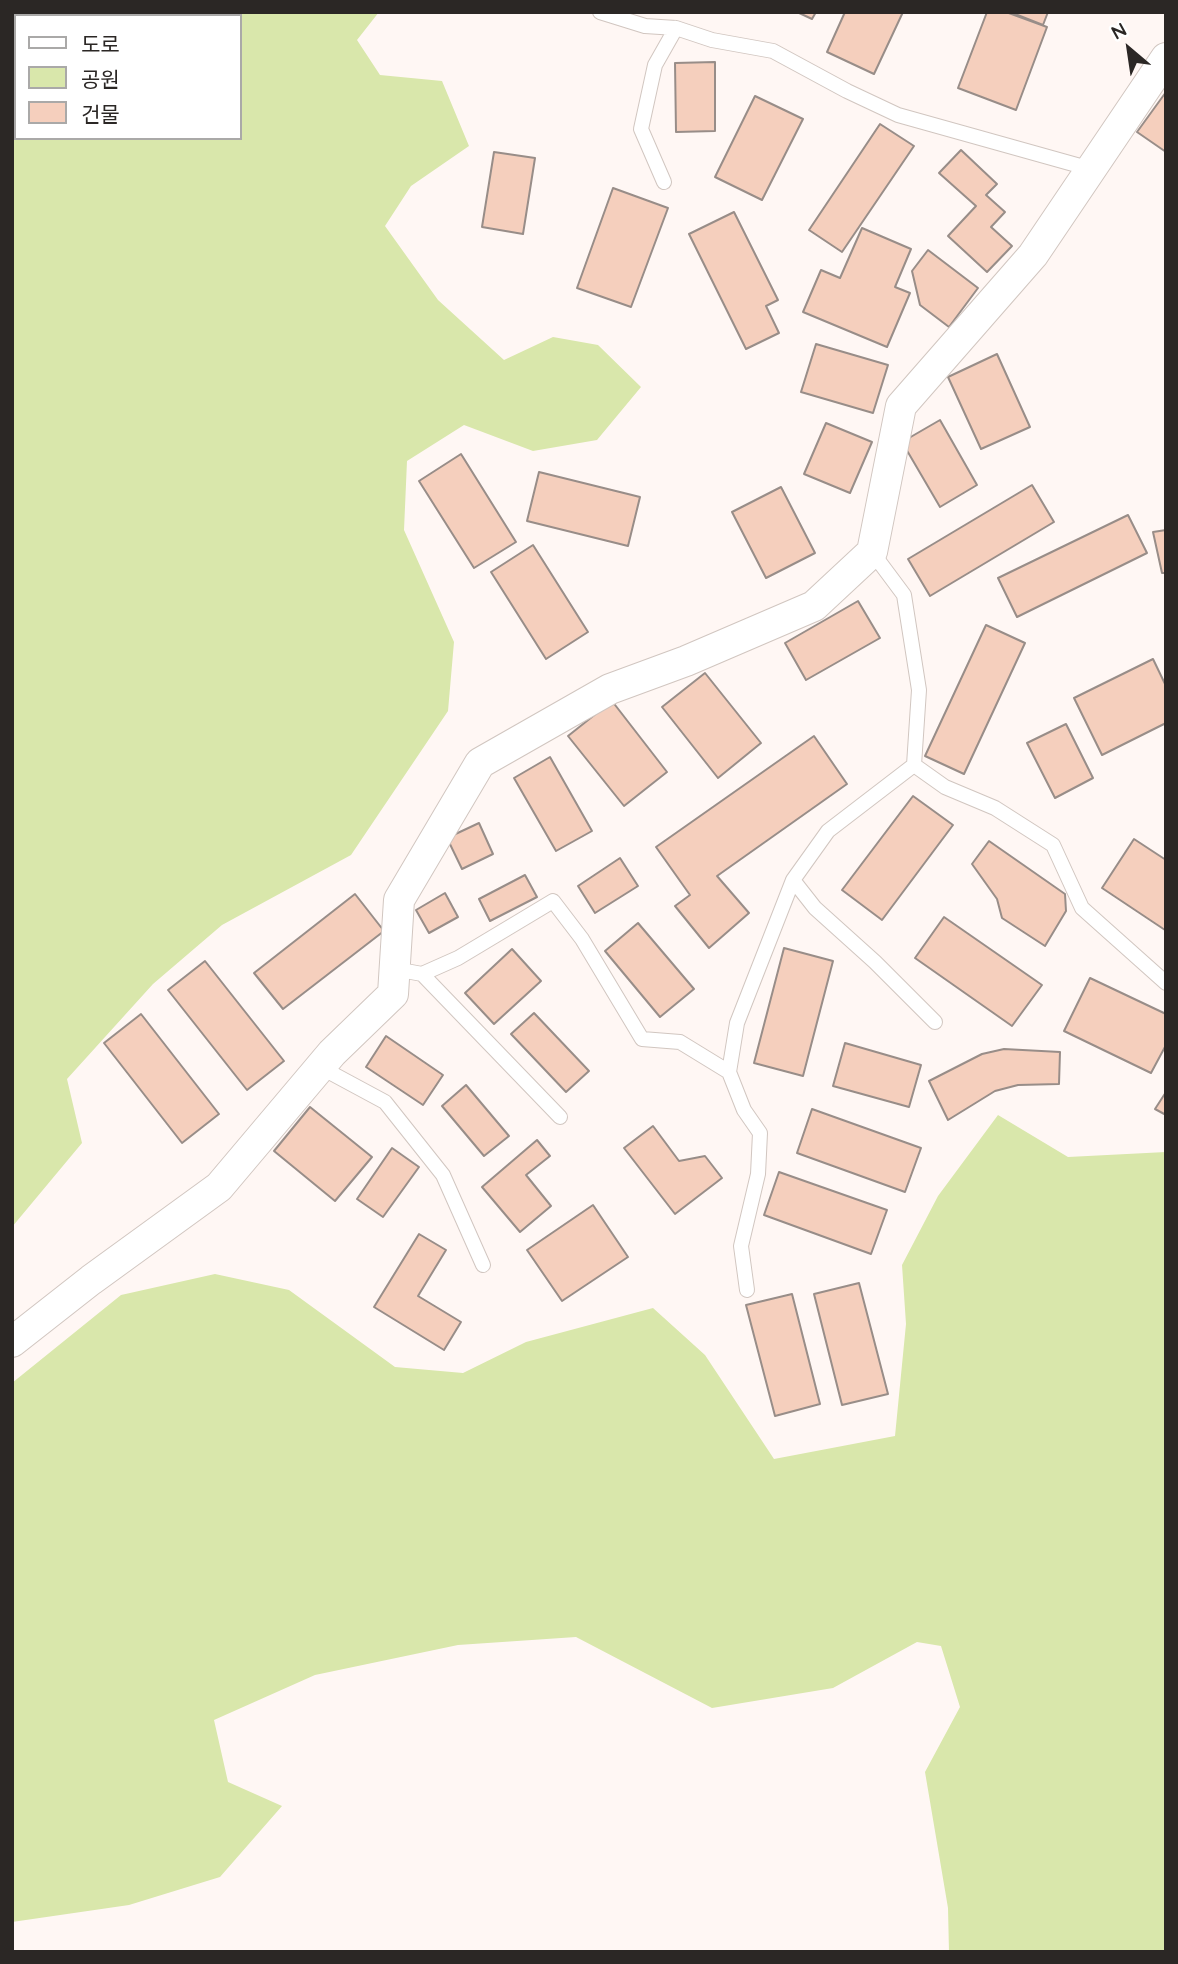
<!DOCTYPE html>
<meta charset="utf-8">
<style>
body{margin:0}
#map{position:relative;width:1178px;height:1964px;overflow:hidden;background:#fff7f4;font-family:Quicksand,"Noto Sans KR",sans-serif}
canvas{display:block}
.frame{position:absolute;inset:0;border:14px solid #2b2725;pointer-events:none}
.legend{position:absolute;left:14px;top:14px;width:228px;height:126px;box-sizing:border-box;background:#fff;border:2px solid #aaa9a8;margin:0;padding:9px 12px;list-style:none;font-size:21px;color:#2b2725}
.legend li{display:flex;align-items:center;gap:14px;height:35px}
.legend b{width:35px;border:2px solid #aaa9a8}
.north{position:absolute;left:1094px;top:14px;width:70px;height:70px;-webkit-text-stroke:5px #fff;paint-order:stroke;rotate:331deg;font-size:19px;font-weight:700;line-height:28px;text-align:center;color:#2b2725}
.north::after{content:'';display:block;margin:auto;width:24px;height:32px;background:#2b2725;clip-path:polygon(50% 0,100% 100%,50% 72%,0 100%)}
</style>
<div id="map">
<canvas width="1178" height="1964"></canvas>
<div class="frame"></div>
<ul class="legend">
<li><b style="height:9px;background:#fff"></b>도로</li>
<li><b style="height:19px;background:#d9e7ab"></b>공원</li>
<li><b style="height:19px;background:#f5cfbd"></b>건물</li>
</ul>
<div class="north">N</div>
</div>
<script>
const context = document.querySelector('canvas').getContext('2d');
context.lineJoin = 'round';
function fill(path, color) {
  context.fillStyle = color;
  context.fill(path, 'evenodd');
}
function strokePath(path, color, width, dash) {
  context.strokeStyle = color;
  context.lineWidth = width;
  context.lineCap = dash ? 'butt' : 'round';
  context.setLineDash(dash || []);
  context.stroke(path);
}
const green = new Path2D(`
 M12,12H379L357,40L380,75L442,81L469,146L411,186L385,226L438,300L504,360L553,337L598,345L641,387L597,440L533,451L464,425L407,461L404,530L454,642L448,711L351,855L222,925L153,984L67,1079L82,1143L12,1227ZM16,16H240V138H16Z
 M998,1115L1068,1157L1166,1152V1952H949L948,1908L925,1772L960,1707L941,1646L917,1642L833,1688L712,1708L576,1637L458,1645L315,1675L214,1720L228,1782L282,1806L220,1877L129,1905L12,1922V1383L121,1295L215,1274L289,1290L395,1367L463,1373L526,1342L653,1308L705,1355L774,1459L895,1436L906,1324L902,1265L938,1196Z`);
const building = new Path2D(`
 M797,12H816L812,19Z
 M845,12H903L874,74L827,52Z
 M987,12H1006L1047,27L1016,110L958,88Z
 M1010,12H1048L1043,25Z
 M715,62V131L676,132L675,63Z
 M1166,92V152L1137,132Z
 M755,96L803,119L762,200L715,177Z
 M880,124L914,146L842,252L809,230Z
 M961,150L997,184L986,195L1005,212L991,227L1012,246L987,272L948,236L976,206L939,173Z
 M494,152L535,158L523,234L482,227Z
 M613,188L668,208L631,307L577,288Z
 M734,212L778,300L766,306L779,333L746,349L689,234Z
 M862,228L911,249L895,287L910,293L887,347L803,312L821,270L840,278Z
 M928,250L978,288L949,327L920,305L912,271Z
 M816,344L888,365L873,413L801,392Z
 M997,354L1030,427L981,449L948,377Z
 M940,420L977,485L940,507L902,442Z
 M826,423L872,442L850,493L804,474Z
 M461,454L516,542L474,568L419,481Z
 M539,472L640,497L628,546L527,521Z
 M1032,485L1054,522L930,596L908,559Z
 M781,487L815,553L766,578L732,512Z
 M1128,515L1147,553L1017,617L998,578Z
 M1166,530V573H1162L1153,532Z
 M533,545L588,632L546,659L491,572Z
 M858,601L880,638L806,680L785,643Z
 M986,625L1025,643L964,774L925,756Z
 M1153,659L1166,686V723L1102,755L1074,698Z
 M705,673L761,743L718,778L662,707Z
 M612,701L667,772L624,806L568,736Z
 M1066,724L1093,778L1055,798L1027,743Z
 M814,736L847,784L717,876L749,913L709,948L675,906L690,895L656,847Z
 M550,757L592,831L556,851L514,778Z
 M913,796L953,825L882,920L842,890Z
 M479,823L493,854L462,869L447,838Z
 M1134,839L1166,860L1165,930L1102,888Z
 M989,841L1065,894L1066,911L1045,946L1002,918L997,899L972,864Z
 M620,858L638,886L595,913L578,886Z
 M525,875L537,897L490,921L479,899Z
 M445,893L458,917L429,933L416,910Z
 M355,894L384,931L283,1009L254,973Z
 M944,917L1042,985L1012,1026L915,958Z
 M638,923L694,989L660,1017L605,951Z
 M784,948L833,961L803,1076L754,1063Z
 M512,949L541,981L494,1024L465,993Z
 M205,961L284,1061L247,1090L168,990Z
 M1090,978L1166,1014V1045L1151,1073L1064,1031Z
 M534,1013L589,1071L566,1092L511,1034Z
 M141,1014L219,1114L182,1143L104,1043Z
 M386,1036L443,1075L423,1105L366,1067Z
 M845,1043L921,1065L909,1107L833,1086Z
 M1004,1049L1060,1052L1059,1084L1018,1085L995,1091L948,1120L929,1081L982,1054Z
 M466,1085L509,1136L484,1156L442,1106Z
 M1166,1092V1115L1155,1109Z
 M310,1107L372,1157L335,1201L274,1151Z
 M812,1109L921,1148L905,1192L797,1153Z
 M653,1126L679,1161L705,1156L722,1178L675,1214L624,1148Z
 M537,1140L550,1156L526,1175L551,1206L520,1232L482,1187Z
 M392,1148L419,1167L383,1217L357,1199Z
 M779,1172L887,1210L871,1254L764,1215Z
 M593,1205L628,1257L562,1301L527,1250Z
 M419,1234L446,1250L418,1296L461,1322L444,1350L374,1307Z
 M859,1283L888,1394L842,1405L814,1294Z
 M792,1294L820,1404L775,1416L746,1305Z`);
const service = new Path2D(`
 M600,12L645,26L676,28
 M664,182L641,129L655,65L676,28L712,40L773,51L847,91L898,115L1091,169
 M872,552L904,595L919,690L914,765L945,787L995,808L1053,845L1082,908L1166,983
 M914,765L828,831L793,880L815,908L875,962L935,1022
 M395,969L422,974L458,958L553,901L582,939L642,1039L680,1042L729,1072
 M422,974L560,1117
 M320,1067L385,1102L443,1175L483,1265
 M747,1290L741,1246L758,1174L760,1133L744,1110L729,1072L737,1023L793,880`);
const minor = new Path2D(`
 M12,1342L91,1280L219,1187L332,1053L393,994L399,900L480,763L610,689L686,661L814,606L872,552L901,406L1033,255L1166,58`);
fill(green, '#d9e7ab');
fill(building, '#f5cfbd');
strokePath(building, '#988d88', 2);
strokePath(service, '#d1c6c0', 16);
strokePath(minor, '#d1c6c0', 32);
strokePath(service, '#fff', 14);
strokePath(minor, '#fff', 30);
</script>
